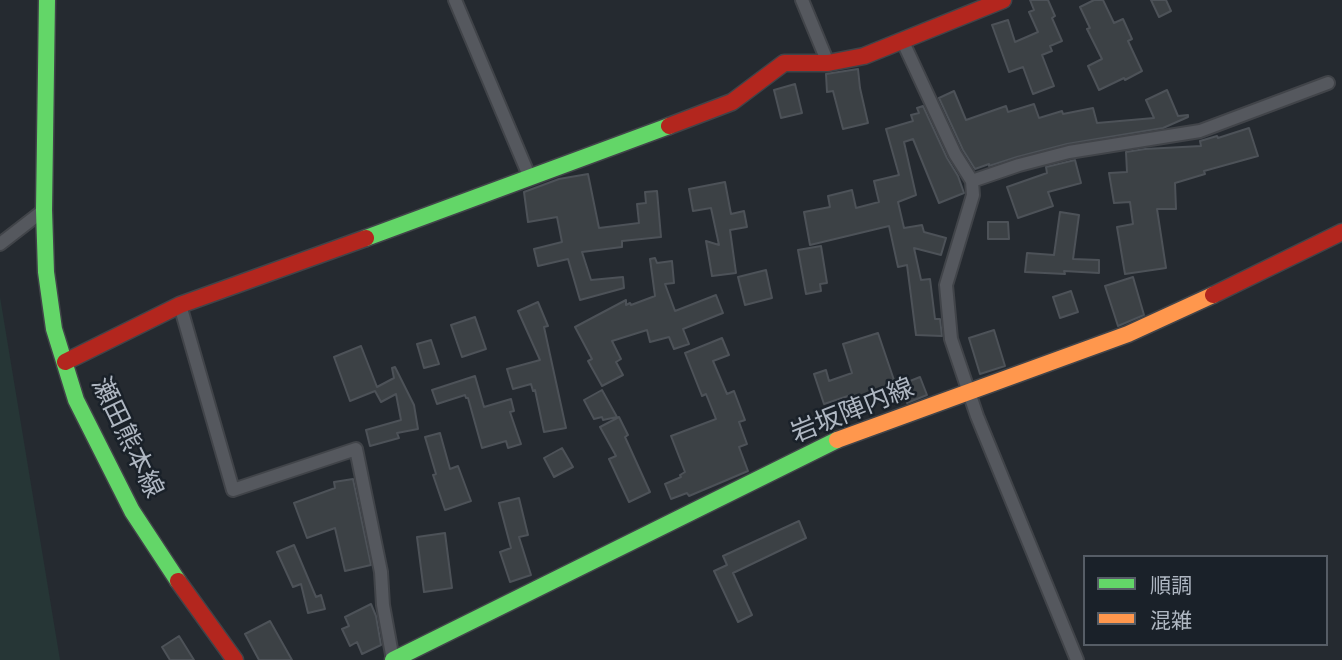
<!DOCTYPE html>
<meta charset="utf-8">
<style>
body{margin:0}
#map{position:relative;width:1342px;height:660px;overflow:hidden;background:#252a30;font-family:"Sofia Sans Condensed","Noto Sans JP",sans-serif}
canvas{display:block}
.legend{position:absolute;left:1083px;top:555px;width:245px;height:91px;box-sizing:border-box;background:#1a2129;border:2px solid #565d66;margin:0;padding:9px 12px;list-style:none;font-size:21px;color:#afb7c2}
.legend li{display:flex;align-items:center;gap:14px;height:35px}
.legend b{width:35px;border:2px solid #565d66}
</style>
<div id="map">
<canvas width="1342" height="660"></canvas>
<ul class="legend">
<li><b style="height:9px;background:#63d668"></b>順調</li>
<li><b style="height:9px;background:#ff974d"></b>混雑</li>
</ul>
</div>
<script>
const context = document.querySelector('canvas').getContext('2d');
context.lineJoin = 'round';
function fill(path, color) {
  context.fillStyle = color;
  context.fill(path, 'evenodd');
}
function strokePath(path, color, width, dash) {
  context.strokeStyle = color;
  context.lineWidth = width;
  context.lineCap = dash ? 'butt' : 'round';
  context.setLineDash(dash || []);
  context.stroke(path);
}
function drawText(font, color, halo, rows, align = 'center') {
  context.font = font + ' "Sofia Sans Condensed","Noto Sans JP",sans-serif';
  context.lineWidth = 5;
  context.setLineDash([]);
  context.textBaseline = 'middle';
  context.strokeStyle = halo;
  context.fillStyle = color;
  for (const [text, x, y, turn = 0] of rows) {
    context.save();
    context.translate(x, y);
    context.rotate((+turn || 0) * Math.PI / 180);
    context.textAlign = isNaN(turn) ? turn : align;
    if (halo) context.strokeText(text, 0, 0);
    context.fillText(text, 0, 0);
    context.restore();
  }
}
const green = new Path2D(`
 M0,297L60,660H0Z`);
const building = new Path2D(`
 M1030,0H1048L1055,16L1052,18L1062,41L1050,46L1052,51L1042,55L1054,86L1033,94L1023,67L1009,72L992,25L1008,20L1015,42L1038,32L1029,12L1034,10Z
 M1094,0H1103L1114,23L1123,19L1132,39L1128,41L1142,71L1125,80L1124,78L1099,90L1088,66L1102,59L1087,29L1090,28L1080,7Z
 M1151,0H1166L1171,11L1159,17Z
 M858,69L860,88L868,123L843,129L833,91L827,92L826,74Z
 M795,84L802,113L781,118L774,90Z
 M1167,90L1178,116L1188,115V117L1163,128L1067,144L1017,157L989,166V164L975,169L963,150L939,98L954,91L966,120L1006,106L1008,112L1034,104L1039,118L1062,111L1063,114L1093,108L1097,123L1154,118L1146,100Z
 M923,106L947,158L958,176L964,193L939,203L913,139L904,142L916,195L898,202L904,228L922,225L924,232L946,238L941,255L914,248L921,280L930,279L935,319H940L942,336L916,335L907,265L898,267L889,226L810,245L804,212L830,207L828,196L852,190L856,208L879,202L874,181L899,175L886,129L913,121L911,115L919,113L917,108Z
 M1249,128L1258,156L1204,171L1205,174L1175,183L1176,209H1157L1166,268L1125,274L1117,227L1133,224L1130,202L1114,203L1109,173L1127,172L1126,152L1145,149L1201,146L1200,141L1217,136L1218,138Z
 M1075,160L1081,183L1048,192L1053,206L1018,218L1007,187L1047,173L1046,167Z
 M588,174L599,228L639,223L637,204L646,203L645,192L657,191L661,237L622,241V247L582,252L591,280L623,277L624,288L580,300L568,259L538,266L534,249L562,242L557,217L528,222L524,192L559,179Z
 M725,182L731,214L744,211L747,227L730,230L736,273L712,276L706,241L719,245L711,208L693,211L689,189Z
 M1060,212L1079,215L1073,259L1099,260V273L1064,271L1065,274L1025,272L1027,253L1054,255Z
 M988,222H1008L1009,239H988Z
 M821,246L827,283L820,284L821,291L806,294L798,250Z
 M655,258L657,263L672,261L674,283L665,284L675,311L716,295L723,313L683,329L689,344L674,349L669,337L650,342L647,330L612,341L621,359L616,362L623,375L602,386L588,361L592,359L575,327L626,300V305L630,303L631,305L655,296L650,259Z
 M766,270L772,298L745,305L738,277Z
 M1133,277L1144,315L1118,326L1105,286Z
 M1071,291L1078,312L1060,318L1053,297Z
 M538,302L548,326L544,327L566,428L544,432L535,390L533,391L531,384L513,389L507,369L540,360L518,311Z
 M475,317L486,349L462,357L451,325Z
 M994,330L1005,366L980,374L969,338Z
 M878,333L896,386L853,401L851,395L824,404L814,374L826,370L829,381L852,373L843,344Z
 M722,338L729,355L713,361L727,394L734,391L745,420L739,422L747,444L739,447L748,471L689,496L687,493L671,499L665,484L681,477L680,475L685,472L671,436L716,419L706,394L702,396L685,353Z
 M431,340L439,364L424,368L417,344Z
 M361,346L377,387L394,378L392,368L395,367L414,405L418,429L397,433L399,438L370,446L366,430L401,420L396,394L381,402L375,391L350,401L334,357Z
 M475,376L484,407L511,399L514,411L510,412L521,444L508,448L506,441L482,448L468,398H466L465,395L437,404L432,390Z
 M920,377L927,395L907,403L900,385Z
 M602,390L617,417L603,420L602,417L594,419L584,400Z
 M619,417L628,435L625,437L650,492L629,502L609,459L616,456L600,427Z
 M440,433L450,469L458,466L471,501L445,510L433,475L436,474L425,437Z
 M562,448L573,467L554,477L544,458Z
 M353,479L371,565L345,571L335,528L307,538L294,503L335,488L334,482Z
 M519,498L528,535L519,537L531,575L510,582L500,552L511,548L499,503Z
 M799,521L806,538L733,573L752,615L738,622L714,571L727,565L723,556Z
 M445,533L452,588L424,592L417,537Z
 M294,545L316,597L321,595L325,609L308,613L301,584L293,587L277,552Z
 M371,604L376,616L381,645L362,654L357,642L350,646L342,629L349,626L345,617Z
 M270,621L292,660H259L245,634Z
 M179,636L194,660H170L162,647Z`);
const street = new Path2D(`
 M455,0L530,178
 M802,0L828,63
 M903,42L955,154L972,181L973,195L946,285L951,339L977,416L1077,660
 M972,181L1019,165L1069,152L1200,131L1328,83
 M0,244L44,210
 M180,305L233,490L356,449L381,572L383,605L393,660`);
const fast = new Path2D(`
 M47,0L44,210L46,272L54,329L76,400L132,511L178,581
 M366,238L669,126
 M393,660L837,440`);
const slow = new Path2D(`
 M837,440L1128,334L1213,295`);
const jam = new Path2D(`
 M669,126L732,102L784,63H828L864,56L1003,0
 M1213,295L1342,232
 M65,362L180,305L366,238
 M178,581L235,660`);
const streetNames = [
 ["岩坂陣内線",853,412,-22],
 ["瀬田熊本線",126,438,64]
];
fill(green, '#263636');
fill(building, '#3c4145');
strokePath(building, '#4d5258', 2);
strokePath(street, '#414449', 16);
strokePath(fast, '#414449', 19);
strokePath(slow, '#414449', 19);
strokePath(jam, '#414449', 19);
strokePath(street, '#55585e', 12);
strokePath(fast, '#63d668', 16);
strokePath(slow, '#ff974d', 16);
strokePath(jam, '#b3261e', 16);
drawText('26px', '#afb7c2', '#1a2129', streetNames);
</script>
